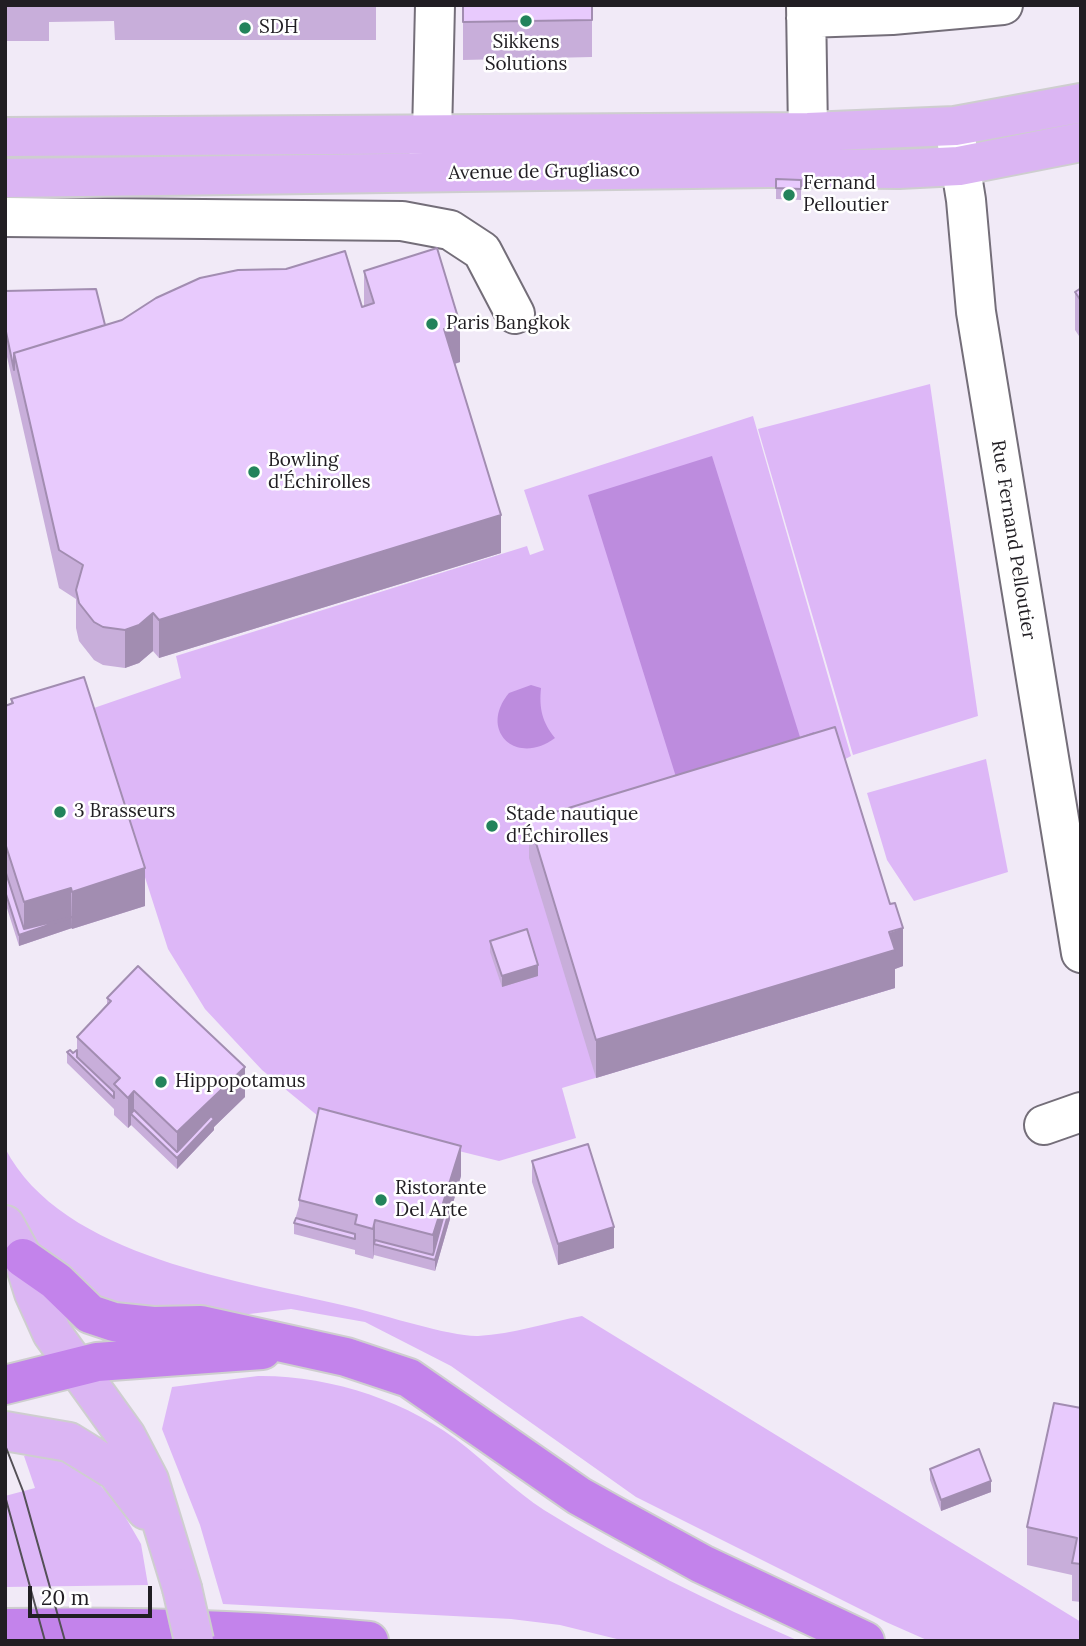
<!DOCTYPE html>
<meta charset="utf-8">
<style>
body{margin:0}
#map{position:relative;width:1086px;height:1646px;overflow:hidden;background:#f1eaf7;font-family:Lora,serif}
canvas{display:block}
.frame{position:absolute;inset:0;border:7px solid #211e23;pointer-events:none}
.scale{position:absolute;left:28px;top:1586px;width:124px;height:32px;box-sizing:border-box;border:4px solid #211e23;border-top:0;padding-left:9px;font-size:21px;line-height:24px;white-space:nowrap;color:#211e23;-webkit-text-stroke:5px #fff;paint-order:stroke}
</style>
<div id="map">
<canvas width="1086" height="1646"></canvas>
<div class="frame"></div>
<div class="scale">20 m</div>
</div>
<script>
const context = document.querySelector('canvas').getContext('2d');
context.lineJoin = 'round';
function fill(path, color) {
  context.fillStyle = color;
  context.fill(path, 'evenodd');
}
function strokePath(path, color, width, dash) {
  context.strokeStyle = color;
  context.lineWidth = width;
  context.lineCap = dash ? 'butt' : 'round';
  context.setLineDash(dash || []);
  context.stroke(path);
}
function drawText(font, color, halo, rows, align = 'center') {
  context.font = font + ' Lora,serif';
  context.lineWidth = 5;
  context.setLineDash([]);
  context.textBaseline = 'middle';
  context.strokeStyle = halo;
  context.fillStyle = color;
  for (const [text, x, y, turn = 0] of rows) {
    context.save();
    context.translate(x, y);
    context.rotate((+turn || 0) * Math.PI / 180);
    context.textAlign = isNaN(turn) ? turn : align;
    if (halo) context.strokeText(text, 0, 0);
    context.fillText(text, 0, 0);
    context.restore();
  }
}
const green = new Path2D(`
 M930,384L978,716L853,755L758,429Z
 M753,416L851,756L836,764L903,966L890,970L895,988L562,1088L576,1138L499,1161L318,1116L262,1070L205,1009L168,949L91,709L181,678L176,656L527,546L530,555L544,550L524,490Z
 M986,759L1008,872L914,901L887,860L867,793Z
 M5,1148C62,1259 244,1281 355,1308C384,1315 452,1337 478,1336C513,1334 549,1322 582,1316L1081,1622V1641H929L886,1622L636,1497L451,1366L365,1322L291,1309L157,1325L45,1275L5,1215Z
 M258,1376C329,1375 410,1401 466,1447C492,1468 515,1491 544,1510C626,1561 711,1603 799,1641H625L560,1625L511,1619L223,1604L200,1525L162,1429L172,1387Z
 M24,1456H58L91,1475L119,1506L141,1544L148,1585L5,1587V1496L35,1488Z`);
const water = new Path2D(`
 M712,456L800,737L814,732L820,750L681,793L588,495Z
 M531,685L541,688C539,708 542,722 555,738C516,767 478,730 509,693Z`);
const minor = new Path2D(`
 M806,5L808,132
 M806,18L892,15L1003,5
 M955,132L966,200L976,312L1081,953
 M427,165L432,135L435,5
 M5,217L402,221L450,230L482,251L515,314
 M1044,1125L1081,1112`);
const major = new Path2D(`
 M5,137L808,132L955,126L1081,103
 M5,178L769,168L899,169L959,166L1081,142
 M5,1225L23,1258L34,1293L52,1333L126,1436L149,1480L182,1588
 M5,1431L69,1442L116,1471L146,1510`);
const highway = new Path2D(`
 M23,1258L56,1281L90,1314L114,1322L153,1326L201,1325L346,1357L409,1378L579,1496L613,1515L702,1564L865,1641
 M5,1385L97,1362L262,1350
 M5,1628C127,1626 247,1629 369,1641`);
const tram = new Path2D(`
 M5,1445L23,1491L65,1641
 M5,1496L45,1641`);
const majorBridge = new Path2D(`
 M182,1588L194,1641`);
const wall = new Path2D(`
 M5,5H376V40H115L114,21L49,22V41H5Z
 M463,5H592V57L463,60Z
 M776,179L801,180V200L776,199Z
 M364,271L460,362L455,364L501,553L159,658L153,651L139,663L125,668L103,665L94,660L79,641L76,628V599L59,588L5,348V291L105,325L362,307H364Z
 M1081,288V339L1075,330V292Z
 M11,699L145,906L72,929V928L19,946L5,902V706L11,704Z
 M529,820L903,966L895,969V988L596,1078L529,858Z
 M490,941L538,976L502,987L490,952Z
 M107,998L245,1097L214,1127V1130L177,1169L131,1125L128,1128L114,1115V1109L67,1063V1052L73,1053L77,1050V1037L107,1004Z
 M532,1161L614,1248L558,1265L532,1182Z
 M461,1176L450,1213V1219L435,1271L374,1255L373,1259L355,1254V1250L294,1234V1223L299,1206V1200Z
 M1081,1408V1602L1072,1601V1575L1027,1565V1527Z
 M930,1469L991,1492L941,1511L930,1480Z`);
const shadedWall = new Path2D(`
 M460,324V362L444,367V329Z
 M501,515V553L159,658V620Z
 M153,613V651L139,663L125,668V630Z
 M145,868V906L72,929V892Z
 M71,888L72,928L19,946V935L24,934V902Z
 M903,928V966L895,969V988L596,1078V1040Z
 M538,965V976L502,987V976Z
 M245,1067V1097L214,1127V1130L177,1169V1132Z
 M134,1091V1117L131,1114V1125L128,1128V1098Z
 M461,1146V1176L450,1213V1219L435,1271V1260H433V1235Z
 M375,1220V1244H374L373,1259V1229Z
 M614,1227V1248L558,1265V1244Z
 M991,1481V1492L941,1511V1500Z`);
const building = new Path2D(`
 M463,5H592V20L463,22Z
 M776,179L801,180V189L776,188Z
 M437,248L460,324L444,329L501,515L159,620L153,613L139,625L125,630L103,627L94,622L79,603L76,590L83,565L59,550L14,353L122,320L156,298L200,278L238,270L286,269L345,251L362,307L374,303L364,271Z
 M1081,288V301L1075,292Z
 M96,289L105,325L14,353V370L5,327V291Z
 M84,677L145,868L72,892L71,888L24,902L5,843V706L13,703L11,699Z
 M835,727L890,904L895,903L903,928L889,932L895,950L596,1040L529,820Z
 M5,870L24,929L72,917L19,935L5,891Z
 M527,929L538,965L502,976L490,941Z
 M138,966L245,1067L177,1132L134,1091L128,1098L114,1084L120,1078L77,1037L111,1001L107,998Z
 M70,1050L73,1053L77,1050V1057L114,1092V1098L67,1052Z
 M319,1108L461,1146L433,1235L375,1220L373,1229L355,1224L357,1215L299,1200Z
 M134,1110L177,1152L211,1116L214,1119L177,1158L131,1114Z
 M588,1144L614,1227L558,1244L532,1161Z
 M446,1207L450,1208L435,1260L374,1244L375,1240L433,1255Z
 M296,1218L355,1234V1239L294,1223Z
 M1054,1403L1081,1408V1564L1072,1563L1077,1538L1027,1527Z
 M979,1449L991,1481L941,1500L930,1469Z`);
const markers = [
 [526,21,7,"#23835b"],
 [245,28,7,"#23835b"],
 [789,195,7,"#23835b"],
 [432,324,7,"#23835b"],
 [254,472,7,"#23835b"],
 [60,812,7,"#23835b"],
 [492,826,7,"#23835b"],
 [161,1082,7,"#23835b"],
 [381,1200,7,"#23835b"]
];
const poiNames = [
 ["SDH",259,28],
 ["Sikkens",526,43,"center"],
 ["Solutions",526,65,"center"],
 ["Fernand",803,184],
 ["Pelloutier",803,206],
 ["Paris Bangkok",446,324],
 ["Bowling",268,461],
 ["d'Échirolles",268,483],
 ["3 Brasseurs",74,812],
 ["Stade nautique",506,815],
 ["d'Échirolles",506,837],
 ["Hippopotamus",175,1082],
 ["Ristorante",395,1189],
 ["Del Arte",395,1211]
];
const streetNames = [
 ["Avenue de Grugliasco",544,172,-1],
 ["Rue Fernand Pelloutier",1013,540,81]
];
fill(green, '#ddb7f7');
fill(water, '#bd8cde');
strokePath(minor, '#746e79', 42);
strokePath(major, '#cececf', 42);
strokePath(highway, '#cececf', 42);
strokePath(minor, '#fff', 38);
strokePath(major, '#dbb5f3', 38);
strokePath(highway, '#c383eb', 38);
strokePath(tram, '#545057', 2);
strokePath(majorBridge, '#cececf', 42, []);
strokePath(majorBridge, '#dbb5f3', 38);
fill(wall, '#c8aeda');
fill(shadedWall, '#a28db1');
fill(building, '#e8cafd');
strokePath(building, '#a28db1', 2);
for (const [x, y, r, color] of markers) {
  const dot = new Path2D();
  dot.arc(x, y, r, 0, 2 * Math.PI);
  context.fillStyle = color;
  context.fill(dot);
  strokePath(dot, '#fff', 2.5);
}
drawText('19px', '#211e23', '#fff', poiNames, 'left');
drawText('19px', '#211e23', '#fff', streetNames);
</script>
